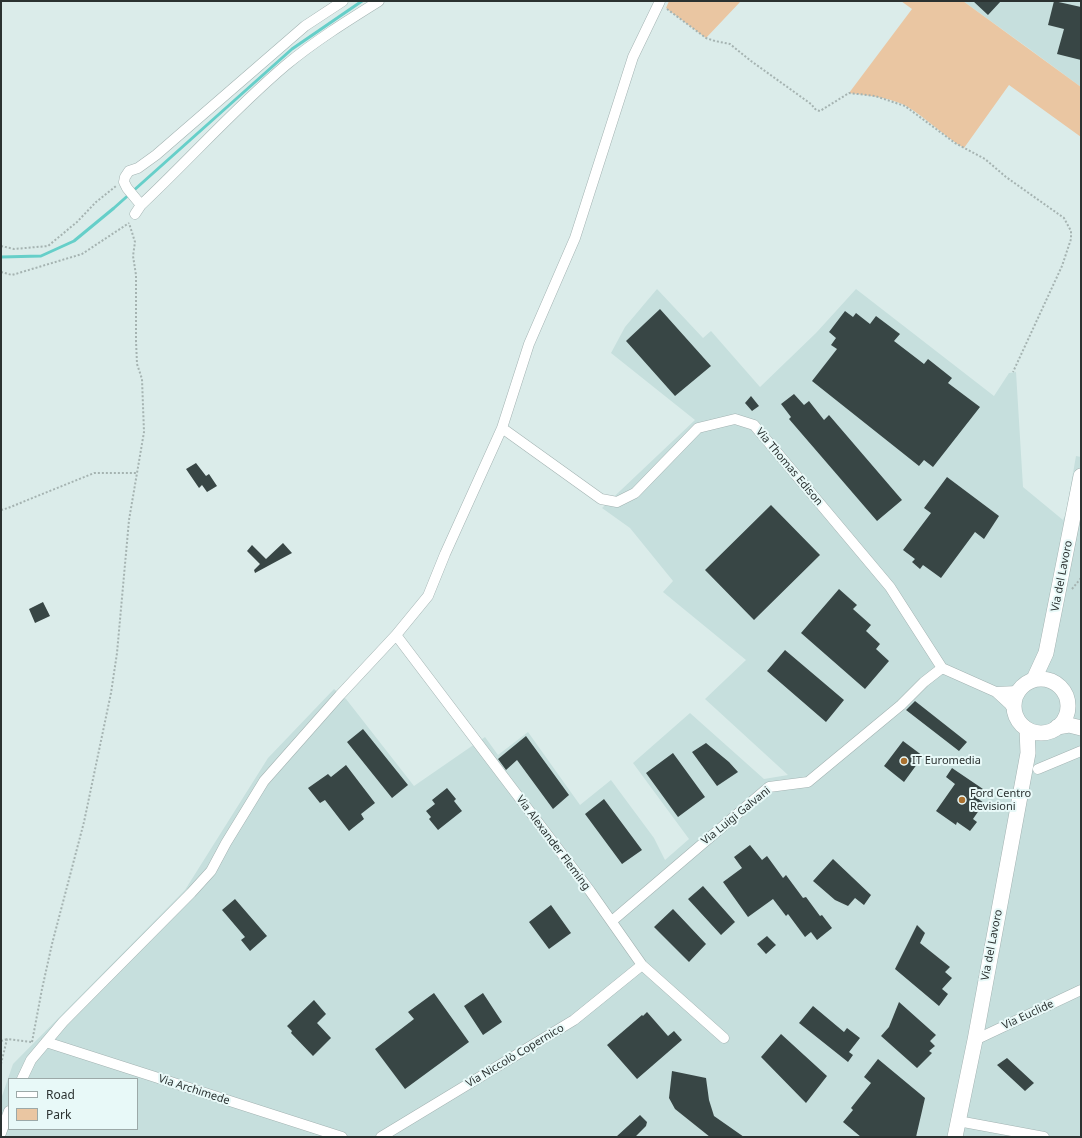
<!DOCTYPE html>
<meta charset="utf-8">
<style>
body{margin:0}
#map{position:relative;width:1082px;height:1138px;overflow:hidden;background:#dbecea;font-family:"Noto Sans",sans-serif}
canvas{display:block}
.frame{position:absolute;inset:0;border:2px solid #2b3231;pointer-events:none}
.legend{position:absolute;left:8px;top:1078px;width:130px;height:52px;box-sizing:border-box;background:#e8f9f8;border:1px solid #9ca9a8;margin:0;padding:5px 7px;list-style:none;font-size:12px;color:#2b3231}
.legend li{display:flex;align-items:center;gap:8px;height:20px}
.legend b{width:20px;border:1px solid #9ca9a8}
</style>
<div id="map">
<canvas width="1082" height="1138"></canvas>
<div class="frame"></div>
<ul class="legend">
<li><b style="height:5px;background:#fff"></b>Road</li>
<li><b style="height:11px;background:#eac6a2"></b>Park</li>
</ul>
</div>
<script>
const context = document.querySelector('canvas').getContext('2d');
context.lineJoin = 'round';
function fill(path, color) {
  context.fillStyle = color;
  context.fill(path, 'evenodd');
}
function strokePath(path, color, width, dash) {
  context.strokeStyle = color;
  context.lineWidth = width;
  context.lineCap = dash ? 'butt' : 'round';
  context.setLineDash(dash || []);
  context.stroke(path);
}
function drawText(font, color, halo, rows, align = 'center') {
  context.font = font + ' "Noto Sans",sans-serif';
  context.lineWidth = 4;
  context.setLineDash([]);
  context.textBaseline = 'middle';
  context.strokeStyle = halo;
  context.fillStyle = color;
  for (const [text, x, y, turn = 0] of rows) {
    context.save();
    context.translate(x, y);
    context.rotate((+turn || 0) * Math.PI / 180);
    context.textAlign = isNaN(turn) ? turn : align;
    if (halo) context.strokeText(text, 0, 0);
    context.fillText(text, 0, 0);
    context.restore();
  }
}
const built = new Path2D(`
 M963,1H1081V87L1028,48Z
 M657,289L703,338L711,331L760,387L816,333L856,289L994,396L1009,373L1016,372L1023,487L1063,520L1066,513L1076,456L1081,457V1137H1V1099L13,1064L185,890L268,758L334,689L346,699L414,786L485,737L498,755L528,732L580,805L611,780L654,838L665,860L689,839L633,763L690,713L764,779L788,775L705,699L746,660L663,592L673,581L630,528L602,508L695,420L611,353L625,327ZM9,1079H137V1129H9Z`);
const green = new Path2D(`
 M669,1H741L706,38L666,8Z
 M901,1H963L1081,87V137L1009,85L964,148C943,136 927,118 906,106C892,98 866,95 849,93L912,9Z`);
const stream = new Path2D(`
 M1,257L41,256L74,241L114,208L292,49L362,1`);
const building = new Path2D(`
 M973,1H1001L988,15Z
 M1054,1L1081,7V60L1057,54L1064,29L1048,25Z
 M660,309L711,366L675,396L626,341Z
 M845,311L853,317L856,313L870,324L876,316L900,334L894,341L924,364L928,359L952,378L948,383L980,407L933,467L924,460L919,466L812,381L837,349L831,345L836,338L829,332Z
 M794,394L804,405L809,401L824,420L829,415L902,500L877,521L789,419L791,417L781,404Z
 M751,396L759,406L752,411L745,403Z
 M196,463L206,476L209,474L217,486L207,492L202,485L199,488L186,469Z
 M947,477L999,516L984,539L975,532L941,578L923,565L920,569L912,562L915,559L903,550L931,513L924,508Z
 M771,505L820,555L754,620L705,570Z
 M283,543L292,553L255,573L254,570L260,564L247,551L252,545L266,559Z
 M839,589L857,605L853,609L871,625L866,631L880,644L876,649L889,661L865,689L801,633Z
 M43,602L50,616L35,623L29,609Z
 M785,650L844,700L826,722L767,671Z
 M915,701L967,742L959,751L906,710Z
 M363,729L408,785L392,798L347,742Z
 M526,736L569,795L553,809L517,760L506,770L498,759Z
 M903,741L923,756L904,782L884,766Z
 M706,743L729,762L738,772L717,786L692,752Z
 M673,753L705,797L678,817L646,773Z
 M346,765L375,803L361,814L364,819L349,831L325,800L320,803L308,788L328,774L331,777Z
 M952,768L983,789L977,798L984,803L973,819L977,822L970,831L957,822L956,825L936,811L955,784L946,777Z
 M447,788L456,799L454,801L462,811L438,830L429,819L431,817L426,811L435,804L432,800Z
 M604,799L642,850L622,864L585,814Z
 M750,845L762,860L767,856L783,878L786,875L803,898L806,897L820,916L822,915L832,928L817,940L811,932L805,937L788,914L786,916L773,899L748,917L723,882L742,868L734,857Z
 M833,859L871,895L864,905L855,898L848,906L835,900L813,881Z
 M703,886L735,922L721,935L688,899Z
 M235,899L267,936L250,951L241,940L245,937L222,910Z
 M551,905L571,933L549,949L529,922Z
 M673,909L706,944L689,962L654,927Z
 M917,925L925,933L920,943L950,967L945,972L952,978L942,989L948,994L939,1006L895,969Z
 M767,936L776,945L766,954L757,944Z
 M434,993L469,1042L405,1089L375,1049L414,1019L408,1012Z
 M483,993L502,1022L483,1035L464,1006Z
 M314,1000L326,1014L317,1023L331,1038L313,1056L291,1033L292,1031L287,1026Z
 M899,1002L936,1035L930,1041L935,1046L929,1051L932,1053L917,1068L881,1036L889,1027Z
 M813,1006L844,1032L847,1028L860,1038L849,1052L853,1055L848,1062L799,1023Z
 M647,1012L668,1036L674,1031L682,1040L637,1079L607,1045L642,1015L643,1016Z
 M781,1034L827,1076L806,1103L761,1057Z
 M1007,1058L1034,1083L1025,1091L997,1065Z
 M878,1059L925,1098L916,1137H861L843,1122L853,1110L851,1108L871,1083L864,1077Z
 M672,1071L706,1078L709,1100L714,1116L744,1137H710L675,1109L669,1098Z
 M640,1115L647,1122L646,1126L635,1137H616Z`);
const path = new Path2D(`
 M667,9L706,38L715,41L730,44L751,61L811,104L816,110L820,111L849,93L875,96L905,106L955,143L985,159L1006,177L1064,218L1071,231V239L1062,266L1013,372
 M1,246L14,249L48,246L77,222L96,202L116,186
 M1,272L12,275L82,254L129,223
 M1,510L8,508L94,473H136
 M1072,589L1081,578
 M1,1041L7,1039
 M32,1042L42,989L52,944L84,822L111,693L117,653L129,520L144,432L142,379L137,364L136,341V275L133,256L135,242L129,223
 M1,1064L7,1039L32,1042`);
const street = new Path2D(`
 M141,205L127,188L124,182L125,177L129,171L138,168L156,155L305,26L343,1
 M135,214L141,205C190,159 235,108 286,65C315,41 347,21 379,1
 M502,428L601,499L617,502L635,493L698,428L735,419L754,425L890,587L942,668L996,692L1009,704L1015,712
 M396,635L590,891L642,965L724,1038
 M996,692L1018,691
 M1038,769L1081,751
 M612,921L769,787L808,782L901,705L924,682L942,668
 M975,1040L1081,990
 M46,1042L342,1137
 M22,1079L31,1060L63,1022L191,893L211,871L226,843L264,781L340,695L396,635L428,596L445,554L502,428L529,344L575,238L633,57L660,1
 M958,1121L1044,1137
 M1,1133L9,1111
 M381,1137L574,1020L642,965`);
const secondary = new Path2D(`
 M1034,679L1046,653L1081,476
 M1014 706a27 27 0 1 1 54 0a27 27 0 1 1-54 0Z
 M1057,727L1069,725L1081,728
 M955,1137L975,1040L1028,753L1027,729`);
const markers = [
 [904,761,4,"#aa712f"],
 [962,800,4,"#aa712f"]
];
const streetNames = [
 ["Via Thomas Edison",789,467,50],
 ["Via del Lavoro",1062,576,-79],
 ["Via Luigi Galvani",736,816,-39],
 ["Via Alexander Fleming",553,843,53],
 ["Via del Lavoro",992,945,-79],
 ["Via Euclide",1028,1015,-25],
 ["Via Niccolò Copernico",515,1056,-31],
 ["Via Archimede",194,1090,18]
];
const poiNames = [
 ["IT Euromedia",912,761],
 ["Ford Centro",970,794],
 ["Revisioni",970,807]
];
fill(built, '#c6dfdd');
fill(green, '#eac6a2');
strokePath(stream, '#66cfc9', 3);
fill(building, '#384645');
strokePath(street, '#a3b3b2', 11);
strokePath(secondary, '#a3b3b2', 16);
strokePath(path, '#a5b3b1', 2, [2, 2]);
strokePath(street, '#fff', 10);
strokePath(secondary, '#fff', 15);
for (const [x, y, r, color] of markers) {
  const dot = new Path2D();
  dot.arc(x, y, r, 0, 2 * Math.PI);
  context.fillStyle = color;
  context.fill(dot);
  strokePath(dot, '#e8f9f8', 1.5);
}
drawText('11px', '#2b3231', '#e8f9f8', streetNames);
drawText('11px', '#2b3231', '#e8f9f8', poiNames, 'left');
</script>
